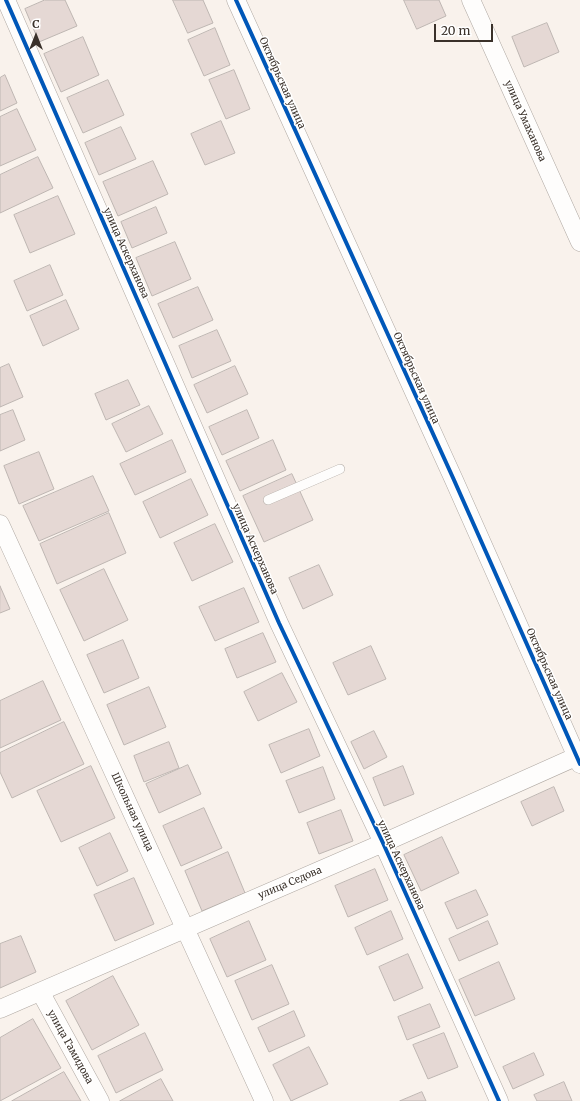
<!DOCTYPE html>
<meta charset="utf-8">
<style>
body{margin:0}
#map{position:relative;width:580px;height:1101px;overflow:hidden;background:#f9f2ec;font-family:Merriweather,serif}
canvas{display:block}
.north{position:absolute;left:16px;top:16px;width:40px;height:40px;-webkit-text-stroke:3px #fff;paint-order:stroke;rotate:0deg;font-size:11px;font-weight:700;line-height:16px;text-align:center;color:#3a312a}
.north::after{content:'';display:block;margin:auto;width:14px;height:18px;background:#3a312a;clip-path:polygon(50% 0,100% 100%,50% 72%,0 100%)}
.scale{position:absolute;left:434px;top:24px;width:59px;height:18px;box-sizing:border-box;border:2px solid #3a312a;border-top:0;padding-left:5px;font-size:12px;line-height:14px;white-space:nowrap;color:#3a312a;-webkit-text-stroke:3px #fff;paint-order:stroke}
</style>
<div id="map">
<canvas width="580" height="1101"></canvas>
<div class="north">С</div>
<div class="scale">20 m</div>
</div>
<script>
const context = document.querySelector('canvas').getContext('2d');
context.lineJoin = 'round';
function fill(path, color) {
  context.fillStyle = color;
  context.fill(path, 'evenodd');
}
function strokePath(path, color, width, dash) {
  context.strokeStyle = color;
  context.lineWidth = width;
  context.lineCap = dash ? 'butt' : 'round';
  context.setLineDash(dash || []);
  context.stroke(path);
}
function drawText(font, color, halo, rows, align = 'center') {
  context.font = font + ' Merriweather,serif';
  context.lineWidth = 3;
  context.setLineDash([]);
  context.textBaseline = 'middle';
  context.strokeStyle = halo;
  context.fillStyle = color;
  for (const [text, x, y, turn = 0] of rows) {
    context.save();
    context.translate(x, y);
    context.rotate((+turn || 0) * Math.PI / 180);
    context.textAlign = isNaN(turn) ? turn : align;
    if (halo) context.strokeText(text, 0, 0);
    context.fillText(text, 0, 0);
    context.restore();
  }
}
const building = new Path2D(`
 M45,0H65L77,26L39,42L25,9Z
 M173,0H203L213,23L188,33Z
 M404,0H439L446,16L417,29Z
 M547,23L559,52L524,67L512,37Z
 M215,28L230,65L204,76L188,40Z
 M83,37L99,75L61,92L44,54Z
 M234,70L250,109L226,119L209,80Z
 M5,75L17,103L0,111V78Z
 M108,80L124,115L83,133L67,98Z
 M17,109L36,150L0,166V117Z
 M221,121L235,153L205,165L191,134Z
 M121,127L136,159L99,175L85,143Z
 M38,157L53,188L0,213V175Z
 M153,161L168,194L118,216L103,182Z
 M58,196L75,234L30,253L14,215Z
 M156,207L167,233L132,248L121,222Z
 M175,242L191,279L152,296L136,258Z
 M50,265L63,295L27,311L14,281Z
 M198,287L213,320L173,338L158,304Z
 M66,300L79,329L43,346L30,316Z
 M217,330L231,361L192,378L179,346Z
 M9,364L23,397L0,407V368Z
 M235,366L248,394L207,413L194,385Z
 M128,380L140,405L106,420L95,394Z
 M149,406L163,434L126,452L112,424Z
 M13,410L25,440L0,451V415Z
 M247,410L259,438L222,455L209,427Z
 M172,440L186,472L135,495L120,464Z
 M273,440L286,470L240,491L226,461Z
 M39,452L54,489L19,504L4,466Z
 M292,474L313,520L264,542L243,496Z
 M93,476L109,511L39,541L23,506Z
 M191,479L208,515L160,538L143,502Z
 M109,513L126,553L57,584L40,544Z
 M215,524L233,562L192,581L174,543Z
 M319,565L333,595L303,609L289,578Z
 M104,569L128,620L84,641L60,590Z
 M0,586L10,609L0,613Z
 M244,588L259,622L215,641L199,607Z
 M263,633L276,662L237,678L225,649Z
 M123,640L139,678L104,693L87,655Z
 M371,646L386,679L348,695L333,663Z
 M282,673L297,702L258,721L244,692Z
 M43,681L61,720L0,748V701Z
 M149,687L166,727L124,745L107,705Z
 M64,722L84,764L12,798L0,772V753Z
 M309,729L320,756L281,773L269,745Z
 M374,731L387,757L364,769L351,742Z
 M169,742L179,768L144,782L134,756Z
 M188,765L201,794L159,813L146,784Z
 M91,766L115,818L61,842L37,791Z
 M403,766L414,794L384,806L373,778Z
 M323,767L335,799L299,813L286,781Z
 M554,787L564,811L532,826L521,802Z
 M204,808L222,848L181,866L163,826Z
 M341,810L353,841L319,854L307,823Z
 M110,833L128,871L97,886L79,848Z
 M442,837L459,873L421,891L404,855Z
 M228,852L245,893L202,911L185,871Z
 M375,869L388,900L348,917L335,886Z
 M134,878L154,924L115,941L94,895Z
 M476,890L488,915L457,929L445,903Z
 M391,911L403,939L367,955L355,928Z
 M249,921L266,960L227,977L210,939Z
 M488,921L498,944L459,961L449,939Z
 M21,936L36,972L0,988V944Z
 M408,954L423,988L394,1001L379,967Z
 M499,962L515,999L475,1016L459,980Z
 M272,965L289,1004L252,1020L235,981Z
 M113,976L139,1025L92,1050L66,1001Z
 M430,1004L440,1027L407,1040L398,1017Z
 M294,1011L305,1036L269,1052L258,1028Z
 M33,1019L61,1068L0,1101V1038Z
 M145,1033L163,1070L116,1093L98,1056Z
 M444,1033L458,1067L428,1079L413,1045Z
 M309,1047L328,1084L291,1101L273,1065Z
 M534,1053L544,1075L513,1089L503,1067Z
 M64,1072L81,1101H12Z
 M161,1079L173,1101H120Z
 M564,1082L572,1101H537L534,1095Z
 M422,1092L426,1101H400Z`);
const lane = new Path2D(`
 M268,500L340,469`);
const street = new Path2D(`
 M6,0L279,623L383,843L499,1101
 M236,0L454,480L580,764
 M471,0L580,242
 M0,524L264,1101
 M41,993L100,1101
 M0,1009L383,843L580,755`);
const cycleway = new Path2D(`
 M6,0L279,623L383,843L499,1101
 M236,0L454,480L580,764`);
const streetNames = [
 ["Октябрьская улица",282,83,66],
 ["улица Умаханова",525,121,66],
 ["улица Аскерханова",126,253,66],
 ["Октябрьская улица",416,378,66],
 ["улица Аскерханова",255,549,66],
 ["Октябрьская улица",549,674,66],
 ["Школьная улица",132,812,65],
 ["улица Аскерханова",401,865,65],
 ["улица Седова",290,883,-23],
 ["улица Гамидова",70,1047,61]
];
fill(building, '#e5d8d4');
strokePath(building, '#beb6b2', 1);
strokePath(lane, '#afa8a2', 10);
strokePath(street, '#afa8a2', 19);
strokePath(lane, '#fefdfc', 9);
strokePath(street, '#fefdfc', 18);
strokePath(cycleway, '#0057b8', 4);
drawText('10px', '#3a312a', '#fff', streetNames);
</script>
